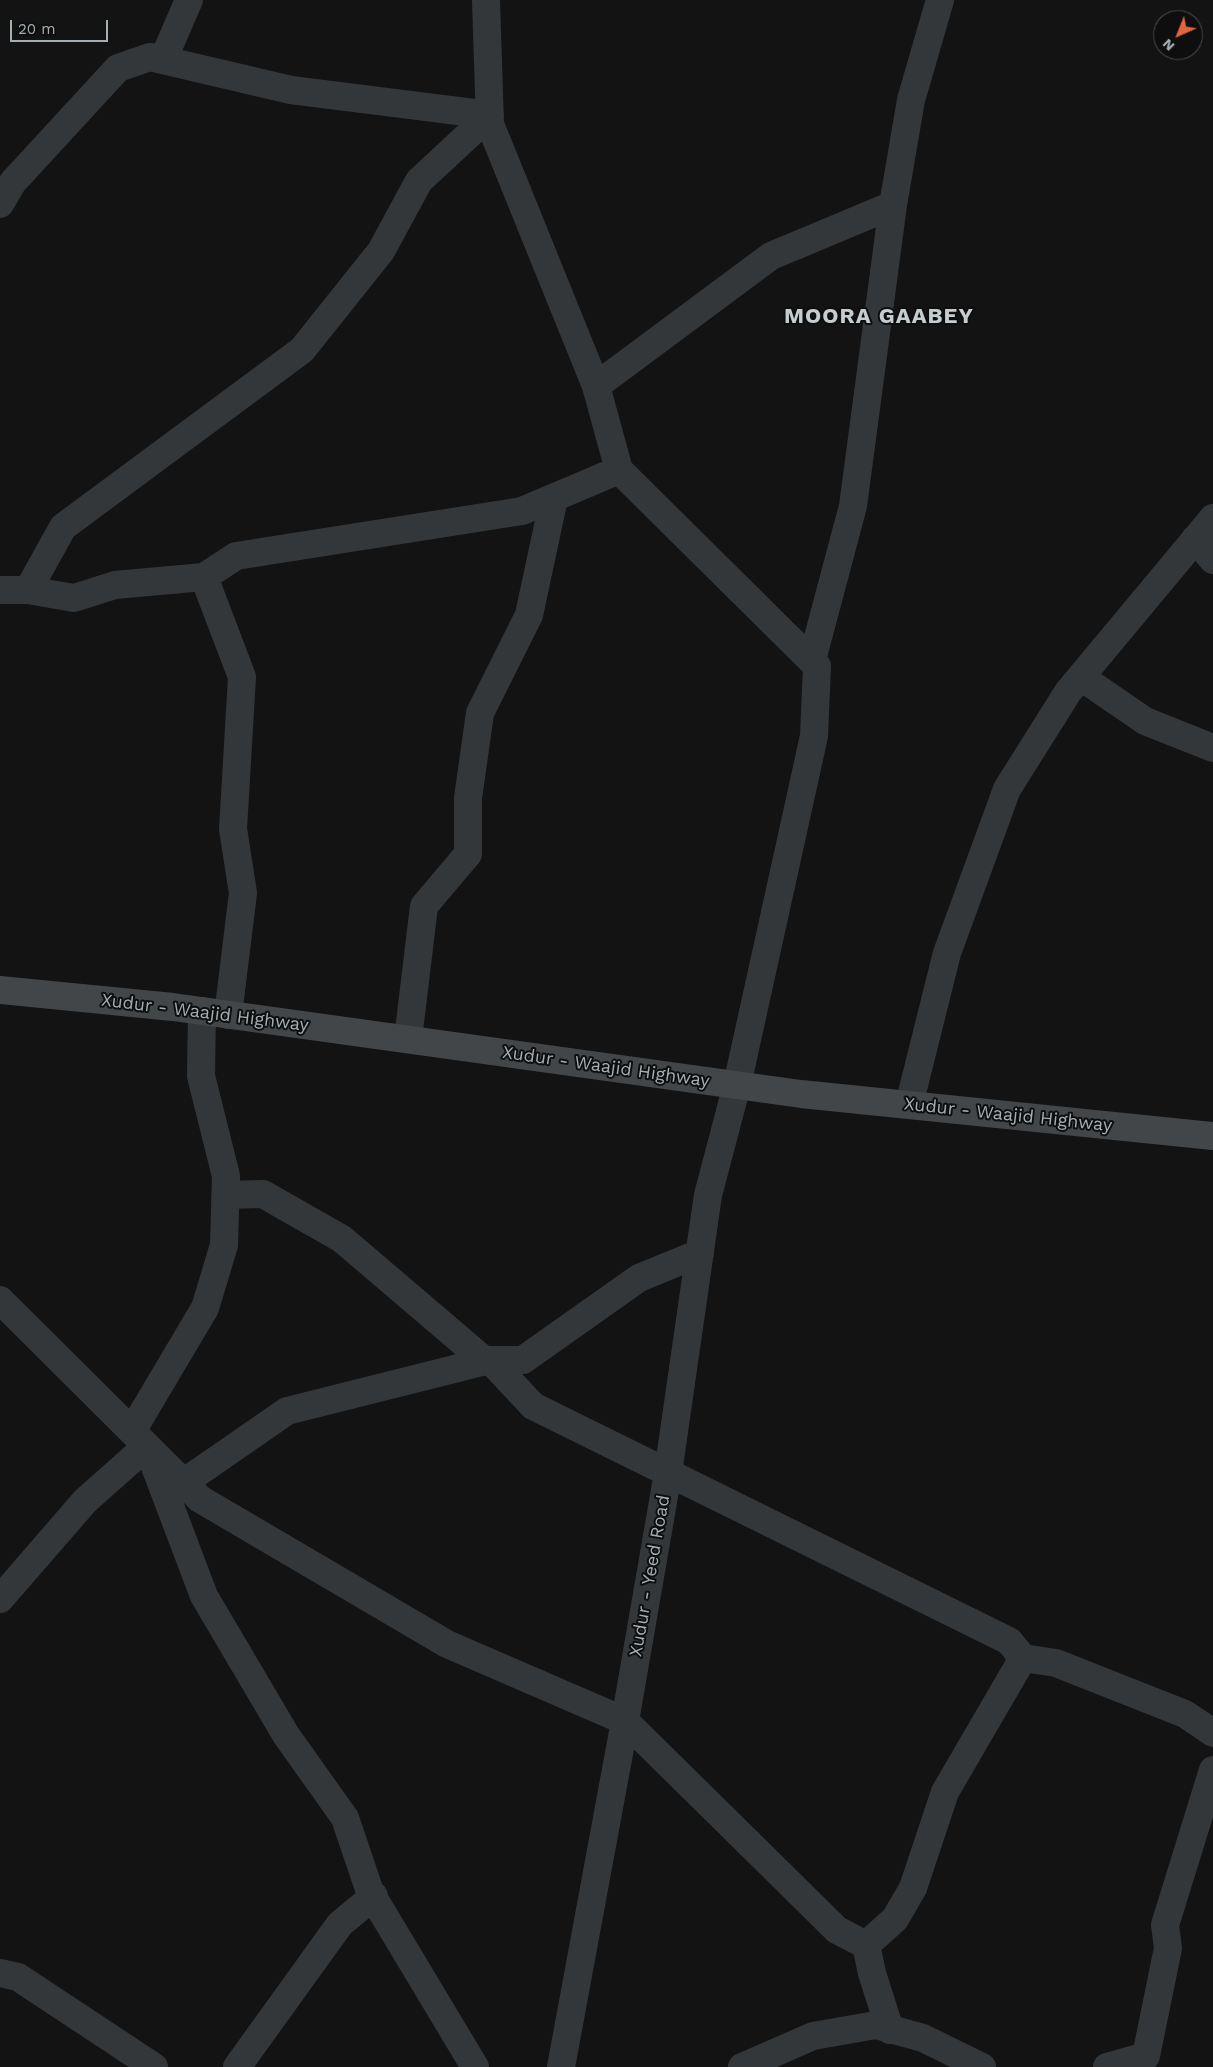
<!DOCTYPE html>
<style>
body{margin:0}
#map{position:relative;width:1213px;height:2067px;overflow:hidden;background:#131314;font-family:"Work Sans",sans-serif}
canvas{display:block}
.north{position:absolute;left:1153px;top:10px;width:50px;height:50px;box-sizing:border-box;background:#0e0e0f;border:1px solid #4a4e51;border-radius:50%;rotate:224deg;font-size:14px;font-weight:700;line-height:20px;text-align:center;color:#a5afb3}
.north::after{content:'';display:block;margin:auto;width:18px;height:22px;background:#e1653e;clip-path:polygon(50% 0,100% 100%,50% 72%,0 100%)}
.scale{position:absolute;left:10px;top:20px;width:98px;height:22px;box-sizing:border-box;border:2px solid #a5afb3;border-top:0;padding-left:6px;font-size:15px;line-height:18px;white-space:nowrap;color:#a5afb3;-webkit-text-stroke:4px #0e0e0f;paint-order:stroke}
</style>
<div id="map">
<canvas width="1213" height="2067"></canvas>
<div class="north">N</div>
<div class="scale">20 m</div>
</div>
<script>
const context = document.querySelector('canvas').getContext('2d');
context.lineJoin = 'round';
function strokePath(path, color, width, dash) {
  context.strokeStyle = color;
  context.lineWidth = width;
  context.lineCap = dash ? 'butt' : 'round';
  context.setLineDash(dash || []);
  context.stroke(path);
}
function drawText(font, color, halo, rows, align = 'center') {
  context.font = font + ' "Work Sans",sans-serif';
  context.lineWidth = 4;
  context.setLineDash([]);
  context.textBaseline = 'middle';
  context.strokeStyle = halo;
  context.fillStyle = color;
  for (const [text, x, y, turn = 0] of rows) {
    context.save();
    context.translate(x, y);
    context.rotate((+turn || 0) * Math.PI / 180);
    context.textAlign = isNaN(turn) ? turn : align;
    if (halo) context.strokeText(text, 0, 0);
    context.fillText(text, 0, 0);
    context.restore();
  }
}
const minor = new Path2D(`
 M486,0L490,124L596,386L619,470L817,666L814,736L737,1085
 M163,60L189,0
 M0,204L13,182L118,68L150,57L291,90L490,115
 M596,386L771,256L893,205
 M1195,539L1213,560
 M204,577L242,677L233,829L243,893L228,1015
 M0,590H28L74,598L115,585L204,577L236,556L522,511L619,470
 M28,590L63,527L302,350L381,251L419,181L490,115
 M812,660L853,506L893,205L911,100L940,0
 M1081,677L1145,721L1213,748
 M408,1039L424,906L468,854V798L480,713L529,615L554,498
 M909,1105L947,953L1007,789L1068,692L1213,518
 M226,1195L263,1194L342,1239L485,1361
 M0,1300L200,1499L447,1644L625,1721L837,1930L866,1945L872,1973L890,2030
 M490,1360L533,1406L1009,1641L1023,1658L1056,1663L1185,1714L1213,1733
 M132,1431L205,1308L224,1245L226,1176L201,1076L202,1011
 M151,1456L204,1596L286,1735L345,1818L370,1892L475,2067
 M183,1483L287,1411L490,1360H523L639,1278L700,1253
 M0,1599L85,1501L147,1446
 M866,1945L895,1919L913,1888L945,1792L1023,1658
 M0,1973L18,1977L154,2067
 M237,2067L340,1924L374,1896
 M742,2067L813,2036L876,2025L923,2038L982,2067
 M1107,2067L1146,2056L1168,1948L1165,1925L1213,1770`);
const tertiary = new Path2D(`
 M561,2067L625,1721L668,1473L708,1195L737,1085`);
const secondary = new Path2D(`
 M0,990L173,1007L801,1094L1213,1136`);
const streetNames = [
 ["Xudur - Waajid Highway",205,1013,7],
 ["Xudur - Waajid Highway",606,1067,8],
 ["Xudur - Waajid Highway",1008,1115,6],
 ["Xudur - Yeed Road",650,1576,-80]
];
const districtNames = [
 ["MOORA GAABEY",879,317]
];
strokePath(minor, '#343739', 28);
strokePath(tertiary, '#343739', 28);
strokePath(secondary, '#424648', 28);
drawText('18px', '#a5afb3', '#0e0e0f', streetNames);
context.letterSpacing = '1px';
drawText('bold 22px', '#c6cdd0', '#0e0e0f', districtNames);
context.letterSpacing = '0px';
</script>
